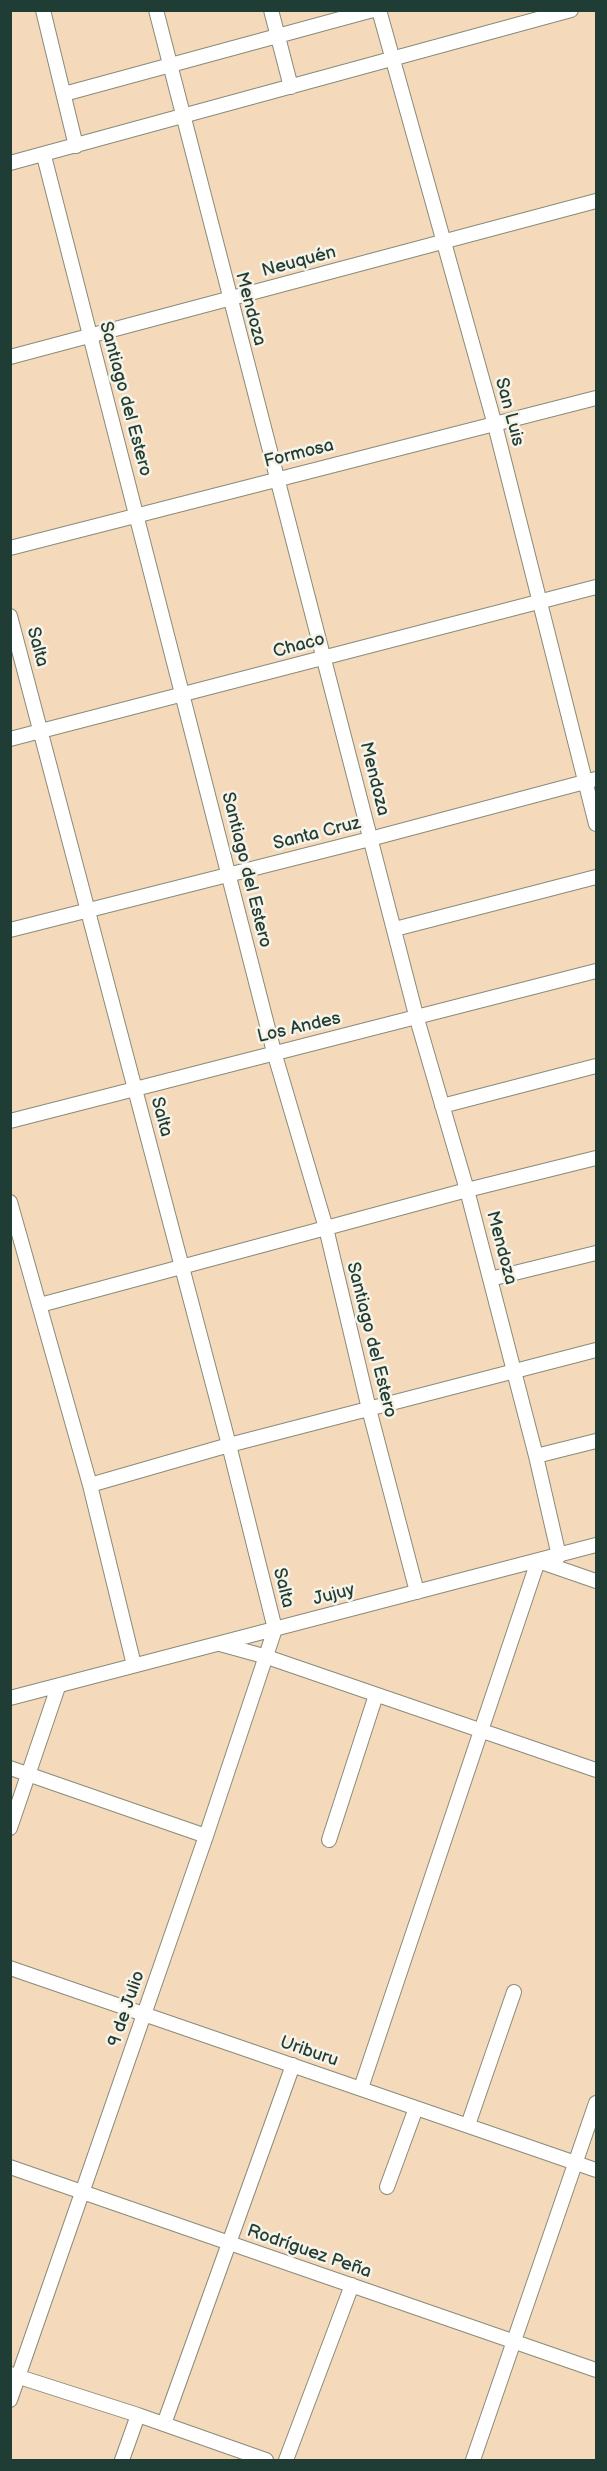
<!DOCTYPE html>
<meta charset="utf-8">
<style>
body{margin:0}
#map{position:relative;width:607px;height:2471px;overflow:hidden;background:#f4d9bb;font-family:"Balsamiq Sans",sans-serif}
canvas{display:block}
.frame{position:absolute;inset:0;border:12px solid #1f3d34;pointer-events:none}
</style>
<div id="map">
<canvas width="607" height="2471"></canvas>
<div class="frame"></div>
</div>
<script>
const context = document.querySelector('canvas').getContext('2d');
context.lineJoin = 'round';
function strokePath(path, color, width, dash) {
  context.strokeStyle = color;
  context.lineWidth = width;
  context.lineCap = dash ? 'butt' : 'round';
  context.setLineDash(dash || []);
  context.stroke(path);
}
function drawText(font, color, halo, rows, align = 'center') {
  context.font = font + ' "Balsamiq Sans",sans-serif';
  context.lineWidth = 5;
  context.setLineDash([]);
  context.textBaseline = 'middle';
  context.strokeStyle = halo;
  context.fillStyle = color;
  for (const [text, x, y, turn = 0] of rows) {
    context.save();
    context.translate(x, y);
    context.rotate((+turn || 0) * Math.PI / 180);
    context.textAlign = isNaN(turn) ? turn : align;
    if (halo) context.strokeText(text, 0, 0);
    context.fillText(text, 0, 0);
    context.restore();
  }
}
const minor = new Path2D(`
 M43,10L76,146
 M156,10L417,1019L467,1190L536,1456L559,1556
 M271,10L291,87
 M379,10L495,425L596,824
 M64,94L373,10
 M44,156L274,1052L326,1228L369,1409L417,1592
 M10,163L571,10
 M10,357L596,201
 M10,548L596,398
 M10,616L229,1445L275,1629L206,1836L10,2400
 M10,739L596,587
 M395,929L596,877
 M10,930L370,839L596,779
 M442,1106L596,1066
 M10,1121L596,971
 M10,1202L90,1485L134,1665
 M490,1279L596,1253
 M40,1305L467,1190L596,1158
 M536,1456L596,1441
 M90,1485L229,1445L596,1350
 M220,1644L267,1657L596,1770
 M10,1698L596,1545
 M10,1768L206,1836
 M10,1828L58,1687
 M329,1840L376,1695
 M10,1968L596,2170
 M361,2088L538,1561L596,1581
 M468,2125L514,1992
 M10,2167L596,2370
 M387,2187L416,2108
 M10,2374L138,2415L266,2460
 M164,2424L293,2065
 M122,2460L138,2415
 M286,2460L352,2285
 M473,2460L596,2103`);
const streetNames = [
 ["Neuquén",299,262,-15],
 ["Mendoza",250,309,75],
 ["Santiago del Estero",125,399,75],
 ["San Luis",509,412,75],
 ["Formosa",299,454,-14],
 ["Chaco",299,646,-15],
 ["Salta",37,647,75],
 ["Mendoza",374,779,76],
 ["Santa Cruz",317,834,-14],
 ["Santiago del Estero",246,870,76],
 ["Los Andes",299,1028,-13],
 ["Salta",161,1117,75],
 ["Mendoza",501,1248,75],
 ["Santiago del Estero",371,1340,76],
 ["Salta",283,1588,76],
 ["Jujuy",334,1595,-14],
 ["9 de Julio",127,2009,-71],
 ["Uriburu",309,2052,19],
 ["Rodríguez Peña",309,2252,19]
];
strokePath(minor, '#8a8b78', 16);
strokePath(minor, '#fff', 14);
drawText('18px', '#1f3d34', '#f7f3e8', streetNames);
</script>
